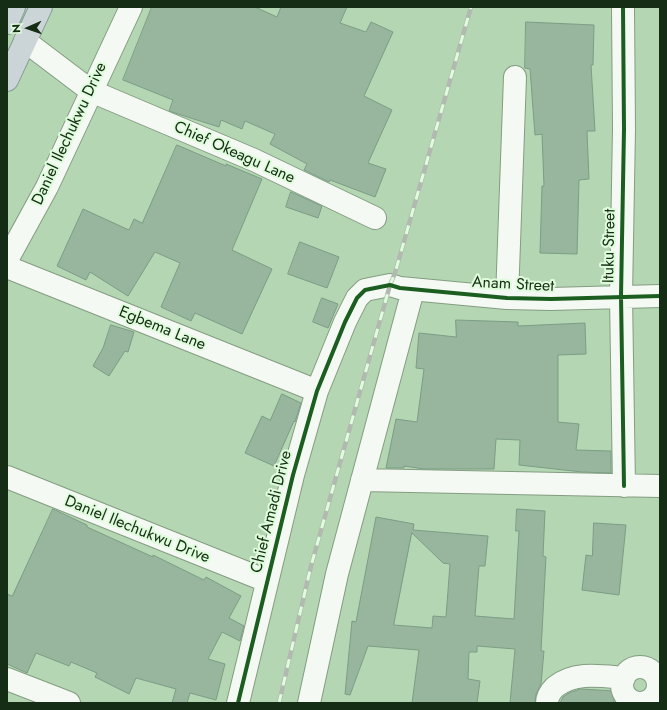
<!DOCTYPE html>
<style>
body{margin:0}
#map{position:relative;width:667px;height:710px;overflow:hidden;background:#b5d6b2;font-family:Jost,sans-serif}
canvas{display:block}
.frame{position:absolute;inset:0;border:8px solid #152d14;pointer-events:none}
.north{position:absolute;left:8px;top:8px;width:40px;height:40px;-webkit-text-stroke:3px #dffddc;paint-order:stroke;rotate:268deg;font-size:11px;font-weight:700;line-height:16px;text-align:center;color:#152d14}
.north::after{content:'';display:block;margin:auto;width:14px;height:18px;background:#152d14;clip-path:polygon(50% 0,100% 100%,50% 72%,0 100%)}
</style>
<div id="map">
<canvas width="667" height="710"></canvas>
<div class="frame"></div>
<div class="north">N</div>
</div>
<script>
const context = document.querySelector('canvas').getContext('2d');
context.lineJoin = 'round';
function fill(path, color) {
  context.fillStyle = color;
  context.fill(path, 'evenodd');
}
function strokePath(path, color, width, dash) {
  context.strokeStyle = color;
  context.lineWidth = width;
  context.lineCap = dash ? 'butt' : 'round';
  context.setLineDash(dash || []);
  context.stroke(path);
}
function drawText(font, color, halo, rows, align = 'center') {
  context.font = font + ' Jost,sans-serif';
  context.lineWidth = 4;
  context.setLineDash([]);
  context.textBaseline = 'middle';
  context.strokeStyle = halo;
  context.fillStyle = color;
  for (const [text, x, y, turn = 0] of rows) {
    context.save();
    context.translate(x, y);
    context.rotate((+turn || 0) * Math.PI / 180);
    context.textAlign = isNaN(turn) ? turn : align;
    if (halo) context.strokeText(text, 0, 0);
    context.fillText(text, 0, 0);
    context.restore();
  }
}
const building = new Path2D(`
 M152,7H255L277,17L281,7H347L340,23L366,32L371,22L393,32L364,96L392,110L368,163L386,169L375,197L330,180L329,182L304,170L307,164L270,144L275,134L245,121L242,129L221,120L219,127L178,114L169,111L173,100L123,80Z
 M526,22L594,25L593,65H591L595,131H587L589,179L579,180L577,254L540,253L542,186H544L542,134L535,135L530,69L525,68Z
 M177,145L226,166V164L262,179L232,250L272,269L242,334L195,313L191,321L161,307L180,263L155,252L128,296L90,272L86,280L57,266L83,209L129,230L134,219L142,223Z
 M291,192L322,206L318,218L286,207Z
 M300,242L339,257L327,288L288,274Z
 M322,298L338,304L328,328L313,322Z
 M456,320L518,322V326L585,323L586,354L558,355V422L579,424L576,450L611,451V473L582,472L519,465L520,440L496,439L494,469H424L404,466V468H386L396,419L417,422L424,369L416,368L419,333L456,337Z
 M111,325L134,332L128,352L125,351L109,376L93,366L103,348Z
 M282,394L301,403L295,422L294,421L274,466L245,453L262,416L270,420Z
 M53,509L87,525V527L153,557V555L204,580L206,577L241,596L229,618L244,626L240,641L222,632L208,659L225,664L216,700L190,693L187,703H172L176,689L136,678L129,694L95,677L97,673L71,662L69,666L36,653L27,673L7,664V594L12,596Z
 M517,509L545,511L543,556L546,557L541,651H544L541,684L536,694L535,703H510L515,649L477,646V652H469L468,679L480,681L477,703H412L419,650L368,646L350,695L345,694L352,621L356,622L376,517L414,524L413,530L488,536L485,566H479L475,616L514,619L519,531H516ZM412,533L443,563L450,564L446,617L433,616L432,628L394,625Z
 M594,523L626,525L619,595L582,590L586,555L592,556Z
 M581,689L614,691V703H560L563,697L569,693Z`);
const minor = new Path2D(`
 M623,7L624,129L621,296L624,486
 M25,41L91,91L254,160L375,218
 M7,260L47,187L131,7
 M7,267L317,391
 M507,298L515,77
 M7,477L267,581
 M362,480L660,486
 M622 685a18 18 0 1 1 36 0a18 18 0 1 1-36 0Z
 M7,679L69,703
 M238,703L293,475L317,391L345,322L357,298L365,290L390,285L400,288L507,298L551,299L660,296
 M309,703L337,574L413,290
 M547,703C547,697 551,691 555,687C575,671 601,676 624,678`);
const highway = new Path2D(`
 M7,23L14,7
 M7,80L41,7`);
const rail = new Path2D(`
 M279,703L311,566L390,285L395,273L471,7`);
const cycleway = new Path2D(`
 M623,7L624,129L621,296L624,486
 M238,703L293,475L317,391L345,322L357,298L365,290L390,285L400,288L507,298L551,299L660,296`);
const streetNames = [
 ["Daniel Ilechukwu Drive",70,134,-65],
 ["Chief Okeagu Lane",234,153,24],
 ["Ituku Street",610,246,-89],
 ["Anam Street",513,285,3],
 ["Egbema Lane",162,329,22],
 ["Chief Amadi Drive",272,512,-76],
 ["Daniel Ilechukwu Drive",137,530,22]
];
fill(building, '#98b59e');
strokePath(building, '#7b9d85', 1);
strokePath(minor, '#839d81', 24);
strokePath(highway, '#869b93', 24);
strokePath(minor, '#f4f9f3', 22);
strokePath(highway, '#cbd5d8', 22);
strokePath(rail, '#b1b9b0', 4.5);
strokePath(rail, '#dffddc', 3, [9]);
strokePath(cycleway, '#1b5e20', 4);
drawText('16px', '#152d14', '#dffddc', streetNames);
</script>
